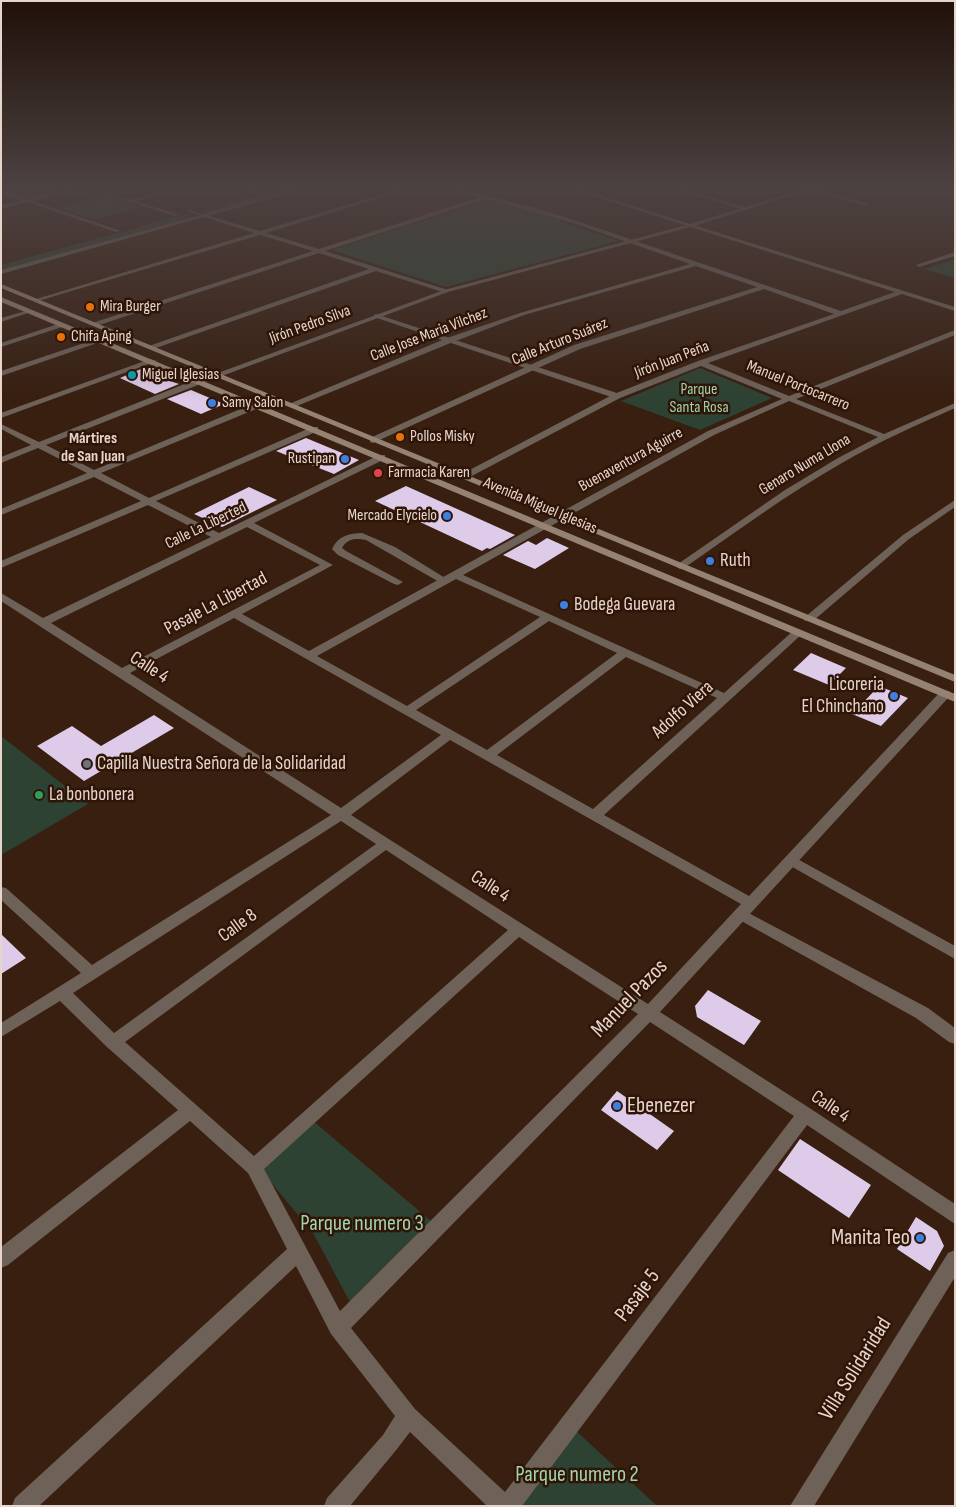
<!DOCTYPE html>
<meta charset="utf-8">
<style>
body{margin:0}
#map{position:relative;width:956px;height:1507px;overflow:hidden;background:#381f10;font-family:"Sofia Sans Condensed",sans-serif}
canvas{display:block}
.frame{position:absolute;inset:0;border:2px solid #e7d5cc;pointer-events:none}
</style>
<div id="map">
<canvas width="956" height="1507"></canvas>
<div class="frame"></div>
</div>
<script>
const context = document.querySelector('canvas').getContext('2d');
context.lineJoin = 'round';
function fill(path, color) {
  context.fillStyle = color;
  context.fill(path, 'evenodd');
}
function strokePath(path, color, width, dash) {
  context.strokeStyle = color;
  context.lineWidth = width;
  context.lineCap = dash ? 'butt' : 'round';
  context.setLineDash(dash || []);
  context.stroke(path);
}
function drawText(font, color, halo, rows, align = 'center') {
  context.font = font + ' "Sofia Sans Condensed",sans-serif';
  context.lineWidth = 5;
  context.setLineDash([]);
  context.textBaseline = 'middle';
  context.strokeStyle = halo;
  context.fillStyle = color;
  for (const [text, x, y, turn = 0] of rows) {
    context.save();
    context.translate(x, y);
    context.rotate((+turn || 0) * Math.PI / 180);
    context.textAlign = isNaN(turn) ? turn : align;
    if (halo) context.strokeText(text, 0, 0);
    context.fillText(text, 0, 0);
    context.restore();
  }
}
const green = new Path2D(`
 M1,190H63L26,199Z
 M279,190H291L208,213L202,211Z
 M104,196L142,207L94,220L57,208Z
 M489,200L546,216L618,241L446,287L332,250Z
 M186,214L193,217L1,270V265Z
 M955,259V278L925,269Z
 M700,368L772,398L700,430L621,401Z
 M1,736L88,804L1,855Z
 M312,1120L431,1221L351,1304L313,1233L259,1168Z
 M573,1428L657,1506H519Z`);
const building = new Path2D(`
 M141,369L173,382L179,384L155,394L120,378Z
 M191,390L224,404L201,414L167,399Z
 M306,438L359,460L334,474L276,451Z
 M406,486L515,535L490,549L487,548L482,551L375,501Z
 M249,487L277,500L222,527L194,514Z
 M547,538L569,548L535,569L503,555L528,541L536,545Z
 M811,653L846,668L829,685L793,670Z
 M879,686L908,698L881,726L852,714Z
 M154,715L174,728L84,781L37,746L72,726L101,746Z
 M1,934L26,958L1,974Z
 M708,990L761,1021L744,1045L697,1017L695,1006Z
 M617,1091L674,1131L657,1150L601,1110Z
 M800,1139L871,1185L849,1218L778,1170Z
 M916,1217L937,1231L944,1246L930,1271L897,1249Z`);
const service = new Path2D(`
 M808,190H817L870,204L867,206Z
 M955,252V256L919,267L916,265Z
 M376,314L620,394L621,396L614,398L374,317V315Z
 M362,533L395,547L450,581L449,583H441L366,540C357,538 347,538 342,548L346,551L403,582L398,585L394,584L338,555L332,549C338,536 349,533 362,533Z
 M792,856L955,946V959L787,864L785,861L787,858Z
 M741,909L928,1008L955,1028V1044L949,1042L916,1018L736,918L734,914L736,910Z`);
const minor = new Path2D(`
 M1,190L27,199L66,190H75L33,201L121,231L116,232L27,202L1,209V205L21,201L1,194Z
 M91,190C105,190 117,199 130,199C145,199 159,190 174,190L136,201L180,215L175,216Z
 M244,190H253L262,193L259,195Z
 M397,190H405L266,233L319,249L480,197L455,190H464L539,209L580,222L841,311L895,292L574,190H582L955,307V311L902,294L708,363L789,396L955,330V335L796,399L884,434L955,403V408C917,425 878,442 842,463C787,494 736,532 684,568L680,569L675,566L785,490L838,458L878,437L789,401L714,435L463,575L724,693L793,631H801L802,633L801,635L604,815L749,896L941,691H949L951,694L949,697L660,1012L811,1109L955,1204V1224L807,1125L522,1506H487L410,1432L397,1449L350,1506H324L327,1498L383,1435L395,1416L331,1334L296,1266L39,1506H12L15,1498L287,1249L248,1173L190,1121L8,1265L1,1268V1247L178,1110L107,1047L60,1001L1,1037V1023L81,973L1,900V887L6,888L92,965L331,815L1,601V593L43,618L211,537L148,505L1,568V561L141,501L94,477L1,515V509L87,473L38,448L1,463V457L31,445L1,429V424L39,442L197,379H203V383L46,445L94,470L255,403H261V407L101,473L149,498L312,427H318V431L156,501L219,533L379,455H385V459L254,523L333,565L242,614L309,651L708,431L782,399L701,366L620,398L466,479H460V475L614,394L698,361L834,314L764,289L580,349L373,443L370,442V438L574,345L757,287L696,266L524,315L453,342L292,408L288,406L289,404L447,338L520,313L690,264L576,224L487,199L325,251L448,290L449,291L446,293L376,271L153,349L146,347L369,269L319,253L96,326L89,324L313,251L260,235L38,301L33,300L254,233L189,212V210L260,231ZM247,527L320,565L122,668L51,623ZM456,579L540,617L407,706L317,656ZM234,618L441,735L341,808L130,673ZM549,621L617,653L487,750L416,710ZM626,657L717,698L593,809L497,755ZM450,740L741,904L648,1004L351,815ZM341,821L376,844L114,1033L73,993ZM386,850L508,930L254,1156L125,1042ZM519,937L638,1014L340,1311L264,1169ZM650,1022L794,1116L505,1492L415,1409L351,1328Z
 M679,190H687L750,209L745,210Z
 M29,310L34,311L1,322V318Z
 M61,323L68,325L1,347V343Z
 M99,338L106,340L1,376V371Z
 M150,359L157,361L1,418V413Z
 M955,500V507L909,539L813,621H805L804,619L805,617L903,535Z
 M955,1250V1277L814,1506H790L948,1253Z`);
const tertiary = new Path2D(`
 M291,190H300L1,274V270Z
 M800,190H808L694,226L448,292L203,383L196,381L444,290L690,224Z`);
const secondary = new Path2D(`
 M1,284L955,675V682L1,288Z
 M1,297L955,694V702L1,302Z`);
const markers = [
 [90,307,5,"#e8710a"],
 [61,337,5,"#e8710a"],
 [132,375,5,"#0f9aa8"],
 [212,403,5,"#3f7fe0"],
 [400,437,5,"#e8710a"],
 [345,459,5,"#3f7fe0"],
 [378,473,5,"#e0444e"],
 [447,516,5,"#3f7fe0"],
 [710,561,5,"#3f7fe0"],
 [564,605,5,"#3f7fe0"],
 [894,696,5,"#3f7fe0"],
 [87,764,5,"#6b7280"],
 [39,795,5,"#2e9e5b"],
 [617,1106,5,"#3f7fe0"],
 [920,1238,5,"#3f7fe0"]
];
const farPoinames = [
 ["Mira Burger",100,307],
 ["Chifa Aping",71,337],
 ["Miguel Iglesias",142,375],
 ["Samy Salon",222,403],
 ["Pollos Misky",410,437],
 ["Rustipan",335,459,"right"],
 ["Farmacia Karen",388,473],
 ["Mercado Elycielo",437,516,"right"]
];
const farStreetnames = [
 ["Jirón Pedro Silva",310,325,-20],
 ["Calle Jose Maria Vilchez",429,335,-21],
 ["Calle Arturo Suárez",560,342,-22],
 ["Jirón Juan Peña",672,360,-21],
 ["Manuel Portocarrero",798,386,22],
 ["Buenaventura Aguirre",631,460,-29],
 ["Genaro Numa Llona",805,465,-31],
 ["Avenida Miguel Iglesias",540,506,23],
 ["Calle La Liberted",206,526,-26]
];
const farParknames = [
 ["Parque",699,390],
 ["Santa Rosa",699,408]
];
const farNeighbourhoodnames = [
 ["Mártires",93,439],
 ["de San Juan",93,457]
];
const poiNames = [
 ["Ruth",720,561],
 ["Bodega Guevara",574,605],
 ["Licoreria",884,685,"right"],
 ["El Chinchano",884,707,"right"],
 ["Capilla Nuestra Señora de la Solidaridad",97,764],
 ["La bonbonera",49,795]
];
const streetNames = [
 ["Pasaje La Libertad",216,604,-28],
 ["Calle 4",149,668,33],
 ["Adolfo Viera",683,710,-42],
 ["Calle 4",490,887,33],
 ["Calle 8",238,926,-36],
 ["Calle 4",830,1107,34]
];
const nearStreetnames = [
 ["Manuel Pazos",630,999,-46],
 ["Pasaje 5",638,1296,-53],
 ["Villa Solidaridad",856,1369,-58]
];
const nearPoinames = [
 ["Ebenezer",627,1106],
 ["Manita Teo",910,1238,"right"]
];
const nearParknames = [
 ["Parque numero 3",362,1224],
 ["Parque numero 2",577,1475]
];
fill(green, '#2e4233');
fill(building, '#decbe9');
fill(service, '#6d6158');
fill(minor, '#6d6158');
fill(tertiary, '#6d6158');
fill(secondary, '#958273');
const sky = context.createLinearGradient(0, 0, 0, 401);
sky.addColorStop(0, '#1f1109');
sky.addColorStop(0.47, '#4d4242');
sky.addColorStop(1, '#4d424200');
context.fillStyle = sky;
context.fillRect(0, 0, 956, 401);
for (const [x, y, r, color] of markers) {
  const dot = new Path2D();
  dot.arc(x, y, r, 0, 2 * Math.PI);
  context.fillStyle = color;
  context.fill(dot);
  strokePath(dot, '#2e1507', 2);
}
drawText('16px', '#e7d5cc', '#2e1507', farPoinames, 'left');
drawText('16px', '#e7d5cc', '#2e1507', farStreetnames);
drawText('16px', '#a1d4ad', '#2e1507', farParknames);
drawText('bold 16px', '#e7d5cc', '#2e1507', farNeighbourhoodnames);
drawText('19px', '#e7d5cc', '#2e1507', poiNames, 'left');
drawText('19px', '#e7d5cc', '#2e1507', streetNames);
drawText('22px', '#e7d5cc', '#2e1507', nearStreetnames);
drawText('22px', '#e7d5cc', '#2e1507', nearPoinames, 'left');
drawText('22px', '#a1d4ad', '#2e1507', nearParknames);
</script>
